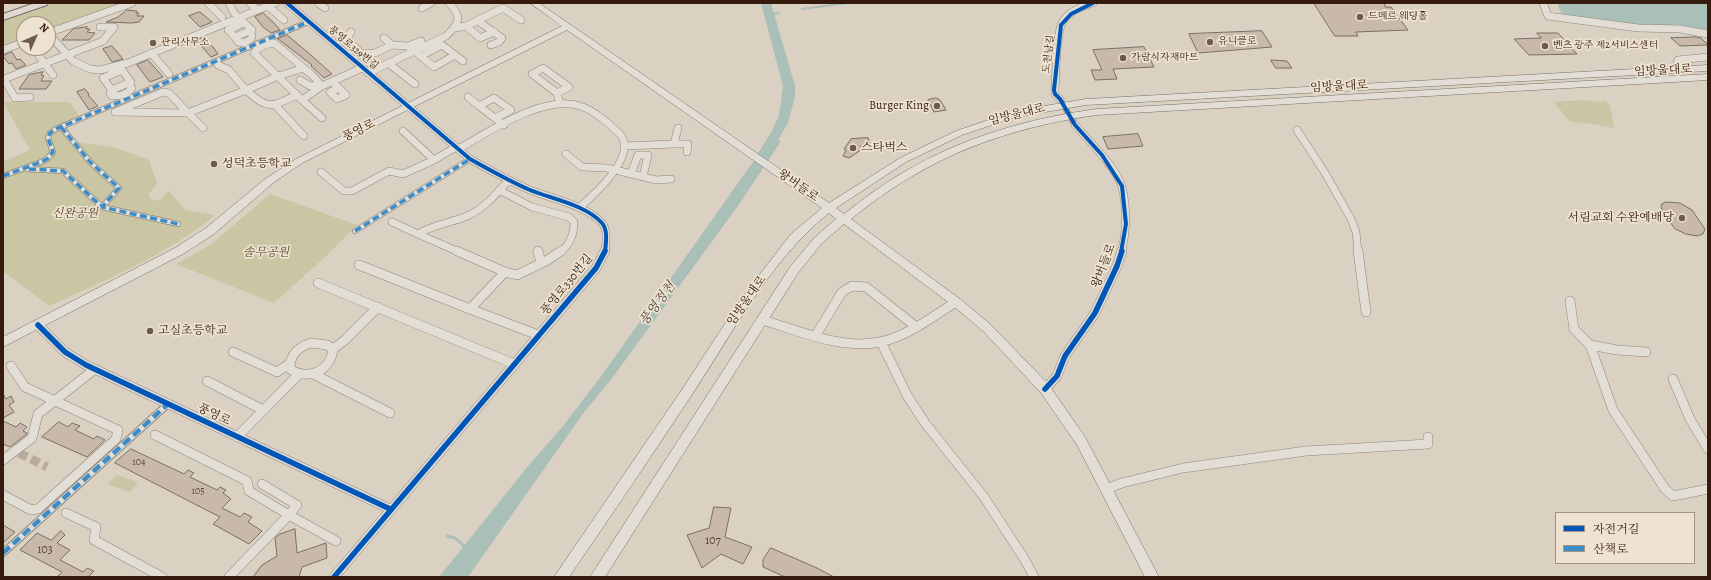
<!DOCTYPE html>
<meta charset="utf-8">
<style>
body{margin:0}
#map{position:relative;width:1711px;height:580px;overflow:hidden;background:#dad1c2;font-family:Alegreya,"Noto Serif KR",serif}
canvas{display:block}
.frame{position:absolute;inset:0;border:4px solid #351a0d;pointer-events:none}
.legend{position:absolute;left:1555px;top:512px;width:140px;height:52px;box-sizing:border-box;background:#eee3d0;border:1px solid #a49382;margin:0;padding:5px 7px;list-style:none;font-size:12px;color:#351a0d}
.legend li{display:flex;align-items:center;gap:8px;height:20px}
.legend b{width:20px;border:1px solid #a49382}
.north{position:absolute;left:16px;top:16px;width:40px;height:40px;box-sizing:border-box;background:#eee3d0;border:1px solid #a49382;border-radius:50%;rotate:45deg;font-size:11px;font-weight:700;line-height:16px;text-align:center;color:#351a0d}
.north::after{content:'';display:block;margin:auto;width:14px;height:18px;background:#6f5a4c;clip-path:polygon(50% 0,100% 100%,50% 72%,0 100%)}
</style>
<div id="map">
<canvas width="1711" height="580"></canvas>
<div class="frame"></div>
<ul class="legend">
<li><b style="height:5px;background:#0057b8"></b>자전거길</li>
<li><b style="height:5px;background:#3d8cc7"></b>산책로</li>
</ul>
<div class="north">N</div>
</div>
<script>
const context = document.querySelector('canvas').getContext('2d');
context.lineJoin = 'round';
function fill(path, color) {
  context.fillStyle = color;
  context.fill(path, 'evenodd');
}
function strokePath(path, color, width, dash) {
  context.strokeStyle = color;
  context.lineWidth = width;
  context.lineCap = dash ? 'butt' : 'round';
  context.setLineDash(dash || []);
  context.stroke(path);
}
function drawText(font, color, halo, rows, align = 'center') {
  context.font = font + ' Alegreya,"Noto Serif KR",serif';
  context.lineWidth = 3.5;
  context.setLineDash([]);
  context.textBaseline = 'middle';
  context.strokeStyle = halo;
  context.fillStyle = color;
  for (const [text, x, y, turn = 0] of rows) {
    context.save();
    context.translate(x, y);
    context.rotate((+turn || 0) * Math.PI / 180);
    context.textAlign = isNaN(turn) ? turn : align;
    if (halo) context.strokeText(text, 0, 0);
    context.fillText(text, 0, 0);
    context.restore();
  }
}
const green = new Path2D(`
 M53,3H122L48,30V24H24V38L3,46V21Z
 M1585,100L1597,102L1605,101L1610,105L1614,128L1586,123L1570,122L1554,102Z
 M3,102H70L82,120L67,126L72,137L77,142L116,148L149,160L157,183L149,194L151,199L159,201L169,191L185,210L215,215C168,255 105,280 49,306L3,271V162L30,150Z
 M270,194L357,225L324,258L274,303L176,264L200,251L215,241Z
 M117,475L138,482L130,492L107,484Z`);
const water = new Path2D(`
 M1557,3H1708V31L1672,25L1650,26L1562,15Z
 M770,138L781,141L740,203L613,377L582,415L468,577H439L529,465L563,426L602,375Z`);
const streamFar1 = new Path2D(`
 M802,9L848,3
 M770,15L779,13`);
const stream = new Path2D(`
 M447,536L455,538L464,546`);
const river = new Path2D(`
 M761,3H771L795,86V97L788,123L767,158L763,159L759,158L757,155L772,131L779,115L783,86Z`);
const building = new Path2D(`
 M1314,3H1385V7H1391L1408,30L1356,32L1358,36H1335Z
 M127,10L137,11L136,13H139L137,16H144L139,22L132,23L106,22L118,17Z
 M200,12L212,22L200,27L189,16Z
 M263,13L274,23L280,30L271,33L263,27L255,17Z
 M87,27L86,29H90L87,32L95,33L89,40H62L73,29Z
 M1262,31L1272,47L1198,53L1189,34Z
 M1537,33H1558L1577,54L1529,55L1514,39L1541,38Z
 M287,35L312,56L332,74L324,78L311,66L312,65L278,39Z
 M1695,37L1701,38L1708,45L1680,46L1671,38Z
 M203,38L213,47L218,54L211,57L196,40Z
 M112,46L118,53L123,59L112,62L103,49Z
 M1144,47L1154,67L1113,69L1117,79L1095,80L1091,70H1102L1093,50Z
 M12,52L17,60L20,59L26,65L16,69L12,63L9,64L3,56Z
 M148,60L163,77L150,82L137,65Z
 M1271,60L1287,61L1292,68H1276Z
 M43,72L41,75L44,76L41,81H52L46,89H19L29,75Z
 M85,89L89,94L88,95L98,106L89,110L77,92Z
 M936,98L940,100L946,110L934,112L928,100Z
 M1138,134L1143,146L1108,149L1103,137Z
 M868,138L870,145L860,146L861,150L849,158L843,156L846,150L844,149L851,139Z
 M1666,202L1680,203L1692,210L1705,229L1703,234L1697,236L1686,234L1675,229L1663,212L1661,207L1662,204Z
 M3,394L6,399L11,396L14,402L9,405L14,412L3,418Z
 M3,421L16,427L20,423L27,427L23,431L27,433V434L10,447L3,444Z
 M59,422L68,427L72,423L80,426L75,430L94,439L97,436L105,440L87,457L42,437Z
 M131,449L184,474L188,470L194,473L190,477L217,490L220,487L226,490L223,493L231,499L222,508L240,517L244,513L252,517L248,522L262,531L249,544L213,524L220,517L115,463Z
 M714,507L731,508L725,537L752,547L743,564L721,554L702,568L687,535L709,528Z
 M3,525L15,532L3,543Z
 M295,529L297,553L326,543L327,558L302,567L299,577H253L262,565L277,556L275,538L278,535Z
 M61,531L65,535L57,543L70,550L60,560L83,572L87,568L94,571L89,576L91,577H57L62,572L20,550L37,533L51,540Z
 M771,548L817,568L834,577H785L763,567V560Z`);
const minorTunnelFar1 = new Path2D(`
 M1060,99L1075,125`);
const minorTunnel = new Path2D(`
 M19,453L47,467`);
const pedestrianFar1 = new Path2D(`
 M61,127L91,163L119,188L102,207
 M27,169L63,171L102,207L178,224
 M3,176L41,162L47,159L53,152L48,138L50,133L56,129L308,22
 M355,231L470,159`);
const pedestrian = new Path2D(`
 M3,553L168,404`);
const minorFar1 = new Path2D(`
 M208,3L222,17
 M229,3L234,13L252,30L235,37L228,30L244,23
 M250,3L257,10
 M287,3L470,159C490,170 509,181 530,190C552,199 586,205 602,223C608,230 606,242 605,252
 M318,3L325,8
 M1543,3L1548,16L1638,28L1680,29L1708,34
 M268,6L284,20
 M422,8L431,3
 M478,21L502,38L499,42L491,45
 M466,26L480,38L494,32
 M455,28L466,26L503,8L521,20
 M351,32L347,39L362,54L375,53L392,45
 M48,33L73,61L90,69L100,70L128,63L275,3
 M48,33L132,3
 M235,37L238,42L244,43L251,39L252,36
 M384,38L392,45L408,46L434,67L455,55
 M408,46L421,41
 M34,49L53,75
 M3,50L24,42
 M151,53L169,74
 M421,56L442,45L463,61
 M388,63L415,84
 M218,65L229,70L246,90L278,76L304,68
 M120,66L122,70
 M543,68L569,87L557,93L532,74Z
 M122,70L131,82L112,90L103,78Z
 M1680,70L1677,63L1678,60L1708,57
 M368,73L446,36C459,24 463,17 449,3
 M3,78L4,79L103,41L114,27H100
 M4,79L15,98L30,97
 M300,80L310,86L322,85
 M332,82L339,88
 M322,86L302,100L322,118
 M339,88L346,95L337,99L330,92Z
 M112,90L110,93L112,96C120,96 127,95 132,88
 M163,92L169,93L188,113L115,112Z
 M557,93L560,104
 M468,97L479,106
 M1060,99L1055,94V89C1056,74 1056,35 1062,23C1067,12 1083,6 1093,3
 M302,100L254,53C259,46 266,44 274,43L312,75L322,86L362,68
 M275,105L304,136
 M188,113L203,128
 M188,113L246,90C268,110 271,107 297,95
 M495,118L511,110L494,98L479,106L504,125
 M1075,125C1088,140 1117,168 1122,187C1127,206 1127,233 1121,252
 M1297,130L1325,173L1351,219L1356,232L1358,252
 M403,131L434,160L456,147
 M674,144H688L687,152
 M624,146L674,144L678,128
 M458,149C489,132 543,94 580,106C594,110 609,124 620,134C638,156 594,195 579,208
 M566,154L582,167L607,168L656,180L671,179
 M321,172L344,191H352L389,171L403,174L434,160
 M631,174L638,155H648L643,177
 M499,190L532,207L569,217L574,222C574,234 570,245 560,252
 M392,222L418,234C434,224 451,223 467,216C484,209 497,193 509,180
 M418,234L459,252`);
const minor = new Path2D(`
 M538,251L541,263
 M1358,251L1366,312
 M359,265L470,309L505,272L457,251
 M505,272L517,275L546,261L561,251
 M318,283L514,364
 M1570,301L1574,329L1590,345
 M470,309L538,335
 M763,320C799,331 842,350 880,342C908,336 932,317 956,302
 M38,325L65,352L86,365L390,509
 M816,335L842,292L852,286L866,287L915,326
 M881,342L908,397L925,423L984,497L1025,560L1034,577
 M311,343L327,345L333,349C331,371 308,381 290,369C290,354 298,347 311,343Z
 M333,349L345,340L378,307
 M233,352L277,372L289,364
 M1646,352L1617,350L1590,345L1613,410L1665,489L1673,496L1708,489
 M313,374L390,413
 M1673,379L1690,419L1708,449
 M207,381L263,410
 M1045,389L1057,376L1065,356L1095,313L1117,266L1122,251
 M155,435L247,481L249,491L289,515L297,505L262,484
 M237,437L298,375
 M3,460L32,438L38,414L95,369
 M1106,489L1122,483L1183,468L1306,451L1428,444V437
 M3,495L31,510L38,509L116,439L118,430L25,387L11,366
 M66,513L96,527L94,540L162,577
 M229,577L289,515L336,541
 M334,577L596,268L605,251`);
const secondary = new Path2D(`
 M530,3H539L829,203L900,158L956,131L1015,111L1086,99L1708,65V71L1086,105L1016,117L962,135L906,162L836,208L844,214C863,199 883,184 904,172C963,137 1030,118 1097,109L1708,74V80L1097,115C1032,124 967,143 911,177C890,189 870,204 851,219L960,299L991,325L1049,385L1085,437L1159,577H1145L1077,445L1041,393L983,331L952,305L844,224L822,243L798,273L605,577H590L790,267L815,237L836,219L829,213C769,261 733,333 691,396C651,457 610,517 569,577H554L683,388L743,296L791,234L822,208L567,30L302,163L273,183L214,234L183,254L3,347V337L175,248L206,228L265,179L296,159L562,26Z`);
const primary = new Path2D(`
 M35,3H48L47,5L3,20V14Z`);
const quietFar1 = new Path2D(`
 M61,127L91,163L119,188L102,207
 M29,169L63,171L102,207L178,224
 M3,176L41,162L47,159L53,152L48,138L50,133L56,129L308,22
 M355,231L470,159`);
const quiet = new Path2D(`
 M3,553L168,404`);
const cyclewayFar1 = new Path2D(`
 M287,3L470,159C490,170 509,181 530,190C552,199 586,205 602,223C608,230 606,242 605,252
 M1093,3L1071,14L1061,25L1054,90L1055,94L1060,99L1075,125L1102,155L1122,186L1126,224L1121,252`);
const cycleway = new Path2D(`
 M38,325L65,352L86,365L390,509
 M1045,389L1057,376L1065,356L1095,313L1117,266L1122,251
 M334,577L596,268L605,251`);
const markers = [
 [1360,17,4,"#6f5a4c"],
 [1210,42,4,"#6f5a4c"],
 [153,43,4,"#6f5a4c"],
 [1545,46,4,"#6f5a4c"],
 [1123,58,4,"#6f5a4c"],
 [937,106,4,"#6f5a4c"],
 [853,148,4,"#6f5a4c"],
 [214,164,4,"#6f5a4c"],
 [1682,218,4,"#6f5a4c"],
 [150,331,4,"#6f5a4c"]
];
const farPoinames = [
 ["드메르 웨딩홀",1368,17],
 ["유니클로",1218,42],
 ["관리사무소",161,43],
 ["벤츠 광주 제2서비스센터",1553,46],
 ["가람식자재마트",1131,58]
];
const farStreetnames = [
 ["풍영로329번길",353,48,40],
 ["도천남길",1049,54,-83]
];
const numberNames = [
 ["104",139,463],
 ["105",198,492]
];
const streetNames = [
 ["임방울대로",1663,71,-3],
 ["임방울대로",1339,87,-3],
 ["임방울대로",1017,115,-14],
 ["풍영로",359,131,-26],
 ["왕버들로",798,186,35],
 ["왕버들로",1104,266,-69],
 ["풍영로330번길",567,285,-51],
 ["임방울대로",747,301,-55],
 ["풍영로",214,415,25]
];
const poiNames = [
 ["Burger King",929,106,"right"],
 ["스타벅스",861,148],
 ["성덕초등학교",222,164],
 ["서림교회 수완예배당",1674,218,"right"],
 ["고실초등학교",158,331]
];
const parkNames = [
 ["신완공원",75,214],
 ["솔무공원",266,253]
];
const nearNumbernames = [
 ["107",713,541],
 ["103",45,550]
];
const waterNames = [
 ["풍영정천",658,304,-53]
];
fill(green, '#cac5a3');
fill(water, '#abbfb9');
strokePath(streamFar1, '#abbfb9', 2);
strokePath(stream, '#abbfb9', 3);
fill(river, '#abbfb9');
fill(building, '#c8b9ab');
strokePath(building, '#786f66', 1);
strokePath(minorTunnelFar1, '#b9ac9e', 7, [7, 3.5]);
strokePath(minorTunnel, '#b9ac9e', 9, [9, 4.5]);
strokePath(pedestrianFar1, '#90877d', 6);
strokePath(pedestrian, '#90877d', 8);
strokePath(minorFar1, '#90877d', 8);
strokePath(minor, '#90877d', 10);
strokePath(secondary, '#786f66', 1);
strokePath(primary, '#786f66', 2);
strokePath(pedestrianFar1, '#e2ded6', 4.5);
strokePath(pedestrian, '#e2ded6', 6);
strokePath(minorFar1, '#e2ded6', 7);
strokePath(minor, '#e2ded6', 9);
fill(secondary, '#e2ded6');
fill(primary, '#ddd9d0');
strokePath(quietFar1, '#3d8cc7', 3.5, [7, 3.5]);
strokePath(quiet, '#3d8cc7', 4.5, [9, 4.5]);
strokePath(cyclewayFar1, '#0057b8', 4);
strokePath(cycleway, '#0057b8', 5.5);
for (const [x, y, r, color] of markers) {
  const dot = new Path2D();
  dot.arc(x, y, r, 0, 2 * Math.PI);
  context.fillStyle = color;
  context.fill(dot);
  strokePath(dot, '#eee3d0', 1.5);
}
drawText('10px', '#351a0d', '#eee3d0', farPoinames, 'left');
drawText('10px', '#351a0d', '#eee3d0', farStreetnames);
drawText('10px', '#5a4235', null, numberNames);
drawText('12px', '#351a0d', '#eee3d0', streetNames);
drawText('12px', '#351a0d', '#eee3d0', poiNames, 'left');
drawText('italic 12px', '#5e4a32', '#eee3d0', parkNames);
drawText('12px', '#5a4235', null, nearNumbernames);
drawText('italic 13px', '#52493f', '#eee3d0', waterNames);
</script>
